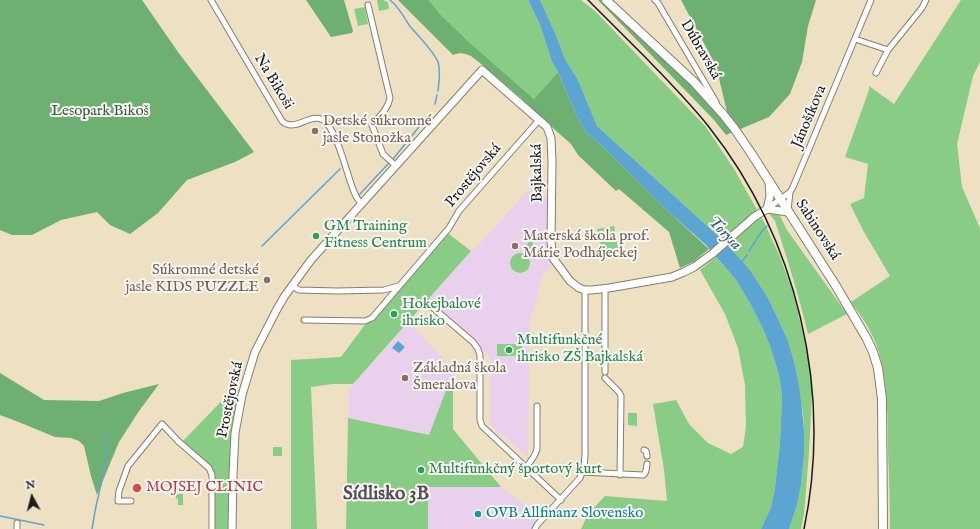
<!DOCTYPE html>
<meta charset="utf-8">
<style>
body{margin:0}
#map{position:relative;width:980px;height:529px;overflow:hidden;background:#eee0c2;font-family:"IM FELL English",serif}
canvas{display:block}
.north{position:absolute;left:12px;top:477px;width:40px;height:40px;-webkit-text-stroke:3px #f6f6f2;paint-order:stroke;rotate:353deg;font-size:11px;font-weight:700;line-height:16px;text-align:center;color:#1c1c1c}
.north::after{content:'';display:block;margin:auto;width:14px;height:18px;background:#1c1c1c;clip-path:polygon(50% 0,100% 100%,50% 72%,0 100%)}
</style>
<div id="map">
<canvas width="980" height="529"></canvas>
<div class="north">N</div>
</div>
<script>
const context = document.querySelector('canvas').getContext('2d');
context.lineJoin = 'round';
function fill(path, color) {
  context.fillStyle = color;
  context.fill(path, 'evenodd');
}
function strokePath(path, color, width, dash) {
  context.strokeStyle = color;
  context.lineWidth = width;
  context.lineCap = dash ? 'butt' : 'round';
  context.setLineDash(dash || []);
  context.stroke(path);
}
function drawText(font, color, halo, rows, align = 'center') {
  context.font = font + ' "IM FELL English",serif';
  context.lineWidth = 4;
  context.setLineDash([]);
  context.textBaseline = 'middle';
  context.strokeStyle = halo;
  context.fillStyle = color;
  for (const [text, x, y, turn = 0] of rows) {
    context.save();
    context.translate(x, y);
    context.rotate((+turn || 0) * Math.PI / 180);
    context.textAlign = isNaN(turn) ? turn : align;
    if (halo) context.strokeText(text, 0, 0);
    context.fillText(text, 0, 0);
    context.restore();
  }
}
const built = new Path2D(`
 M530,188L543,195L552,196L554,262L542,276L536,302L529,323V421L528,457L490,425V357L427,300L474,248L475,249Z
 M407,324L417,330L455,372L448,385L429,435L348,418L349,389Z
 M428,487H501L545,520L537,529H428Z`);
const green = new Path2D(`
 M377,0H383L388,2L389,9L379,11Z
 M429,0H528L540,25L552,62L558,72L534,99L469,42L439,13Z
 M540,0H581L595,11L706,127L734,169L765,224L780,257L793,292L808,356L812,392L809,453L804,514L801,529H789L797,505L801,485L804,455V429L803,414L794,361L788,341L779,321L768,298L750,270L726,243L597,126L578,80L565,59L556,35Z
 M961,0H980V62L973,76L957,144L962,187L980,228V529H890C890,503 889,476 888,450C888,414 888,365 871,333C866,322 858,312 851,302L890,276L864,232L850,204L864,198L868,164L845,157L869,90V86L894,104Z
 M365,7L368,24L358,26L354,9Z
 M768,212L779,214L787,230L847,314L808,334C799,296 787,258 775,221Z
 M614,226L618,248L602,251L597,229Z
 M445,231L471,251L353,384H333L311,387L317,529H291V360L341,357L367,322Z
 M530,240L533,241L532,250L529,252L524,251V249Z
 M510 263a10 10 0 1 1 20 0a10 10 0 1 1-20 0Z
 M716,257L736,280L751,305L763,329L770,346L779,375L782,396L780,443L775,488L771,507L761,529H581L588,514L605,496L667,501L664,470L653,404L676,400L689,424L708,443L731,454L743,447L746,427L745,385L738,348L725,314L700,270Z
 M497,344H522V356H497Z
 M448,385L453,389V429L501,487H428V529H346L348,418L429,435Z
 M233,389L244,391L231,444L233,529H214V475L183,441Z
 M628,413H637V426L628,425Z
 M273,447H282V456H273Z
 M176,494H183V505H178V499L176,498Z`);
const forest = new Path2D(`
 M0,0H142L178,52L254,152L235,162L187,180L158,213L130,234L110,225L97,212L61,220L32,235H12L0,230Z
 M306,0H344L353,31L352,33L331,37Z
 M398,0H429L439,13L469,42L534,99L558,72L580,123L586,132L602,146L670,213L709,249L693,262L680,268L669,232L619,189L616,191L578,155L571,144L544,120L520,97L485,67L471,56C464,53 460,52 453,55Z
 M598,0H603L689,82L730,124L716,66L681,0H816L808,26L802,62L790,94L769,117L726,135L714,120Z
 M0,373L44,400L99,401L123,393L159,384L139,411L119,442L97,495L91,476L84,446L79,441L71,438L55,437L21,423L0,415Z`);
const water = new Path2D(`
 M528,0H540L556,35L565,59L578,80L597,126L726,243L750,270L768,298L779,321L788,341L794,361L800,392L804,429V455L801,485L797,505L789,529H761L771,507L775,488L780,443L782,396L779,375L770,346L763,329L751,305L736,280L706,245L670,213L602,146L586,132L580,123L558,72L552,62L540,25Z
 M398,341L405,347L399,353L392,348Z`);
const stream = new Path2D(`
 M390,0C399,7 403,16 409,25C417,35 433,50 438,62C441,72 439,81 438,91
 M435,104L437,95
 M393,159L427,117
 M359,195L388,164
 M262,246L340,169
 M749,251L762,231L767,226
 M741,263L747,255
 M0,516L44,525
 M92,529C94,519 95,508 98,498C102,477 109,457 105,435`);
const street = new Path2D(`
 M211,0L282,121C283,122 285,124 287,124C298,129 311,113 323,120C338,130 347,177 355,194C356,198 359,201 362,204
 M655,0L658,3L716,102
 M368,5L390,98C388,109 379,117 372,125L383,154L396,166
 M855,39L888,50L922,8L926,0
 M876,73L888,50
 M767,209L790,192L793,187L871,0
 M788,211L790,192
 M292,286L299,290L337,291L384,290L398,286
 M605,288V372
 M425,301L473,342L478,349L480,355V420L482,426L561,500
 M304,320L365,321L372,318L449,228L459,211L539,120
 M605,378L619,392L621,396L620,475
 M644,450L646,451L647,456
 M526,467C531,461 535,457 537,449V406
 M582,472L643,475C647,473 646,469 647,464
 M131,501H118L119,491L128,466L162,424L178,441L209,468L212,475V529
 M17,529V523
 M535,529L537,525L580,478L584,467L585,455V290`);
const secondary = new Path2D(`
 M767,209L770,196L769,182
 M767,209L788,212
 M232,529L233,475L235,433L242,395L255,352L276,311L284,297L311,260L482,70L547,127L551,138L552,162L551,242L553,258L570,281L579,288L585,290H592L609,288L672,277L684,272L694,267L712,254L754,217L767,209`);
const primary = new Path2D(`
 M606,0L694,82L722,113L734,128L751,153L836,286L867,339L873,352L878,368L882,399L883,529`);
const rail = new Path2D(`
 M588,0C608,20 628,40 648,60C669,82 690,103 709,127C797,239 833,389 804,529`);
const markers = [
 [315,131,4,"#8d6e63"],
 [316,236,4,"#2e9e5b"],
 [515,246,4,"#8d6e63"],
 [267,280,4,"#8d6e63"],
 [394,314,4,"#2e9e5b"],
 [509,350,4,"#2e9e5b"],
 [405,378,4,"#8d6e63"],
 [421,470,4,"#2e9e5b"],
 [137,488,5,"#e0444e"],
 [478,514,4,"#0f9aa8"]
];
const streetNames = [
 ["Dúbravská",700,50,60],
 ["Na Bikoši",273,82,59],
 ["Jánošíkova",810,117,-67],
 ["Bajkalská",538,173,-91],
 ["Prostějovská",474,176,-50],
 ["Sabinovská",817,230,57],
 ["Prostějovská",231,400,-78]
];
const parkNames = [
 ["Lesopark Bikoš",100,112]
];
const educationNames = [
 ["Detské súkromné",323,122],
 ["jasle Stonožka",323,139],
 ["Materská škola prof.",523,237],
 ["Márie Podhájeckej",523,254],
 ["Súkromné detské",259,271,"right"],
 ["jasle KIDS PUZZLE",259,288,"right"],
 ["Základná škola",413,369],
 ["Šmeralova",413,386]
];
const leisureNames = [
 ["GM Training",324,227],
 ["Fitness Centrum",324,244],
 ["Hokejbalové",402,305],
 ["ihrisko",402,322],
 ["Multifunkčné",517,341],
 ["ihrisko ZŠ Bajkalská",517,358],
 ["Multifunkčný športový kurt",429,470]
];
const healthNames = [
 ["MOJSEJ CLINIC",146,488]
];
const cultureNames = [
 ["OVB Allfinanz Slovensko",486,514]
];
const waterNames = [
 ["Torysa",724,234,46]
];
const districtNames = [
 ["Sídlisko 3B",386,495]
];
fill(built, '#e9d1ed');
fill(green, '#89cc85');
fill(forest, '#6eb072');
fill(water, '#5ca5d3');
strokePath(stream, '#5ca5d3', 1.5);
strokePath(street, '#857e6f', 7);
strokePath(secondary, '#857e6f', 9);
strokePath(primary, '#857e6f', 10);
strokePath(street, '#fff', 5);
strokePath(secondary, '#fff', 7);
strokePath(primary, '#fff', 8);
strokePath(rail, '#1c1c1c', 1.5);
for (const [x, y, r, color] of markers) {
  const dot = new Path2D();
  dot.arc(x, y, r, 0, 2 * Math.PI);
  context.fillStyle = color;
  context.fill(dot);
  strokePath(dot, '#f6f6f2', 1.5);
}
drawText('15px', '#1c1c1c', '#f6f6f2', streetNames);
drawText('15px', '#425a41', '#f6f6f2', parkNames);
drawText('15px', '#785e54', '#f6f6f2', educationNames, 'left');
drawText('15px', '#27864d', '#f6f6f2', leisureNames, 'left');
drawText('15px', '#be3a42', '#f6f6f2', healthNames, 'left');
drawText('15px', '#0d838f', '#f6f6f2', cultureNames, 'left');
drawText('italic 16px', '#395a6e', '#f6f6f2', waterNames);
drawText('bold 19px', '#594c59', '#f6f6f2', districtNames);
</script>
